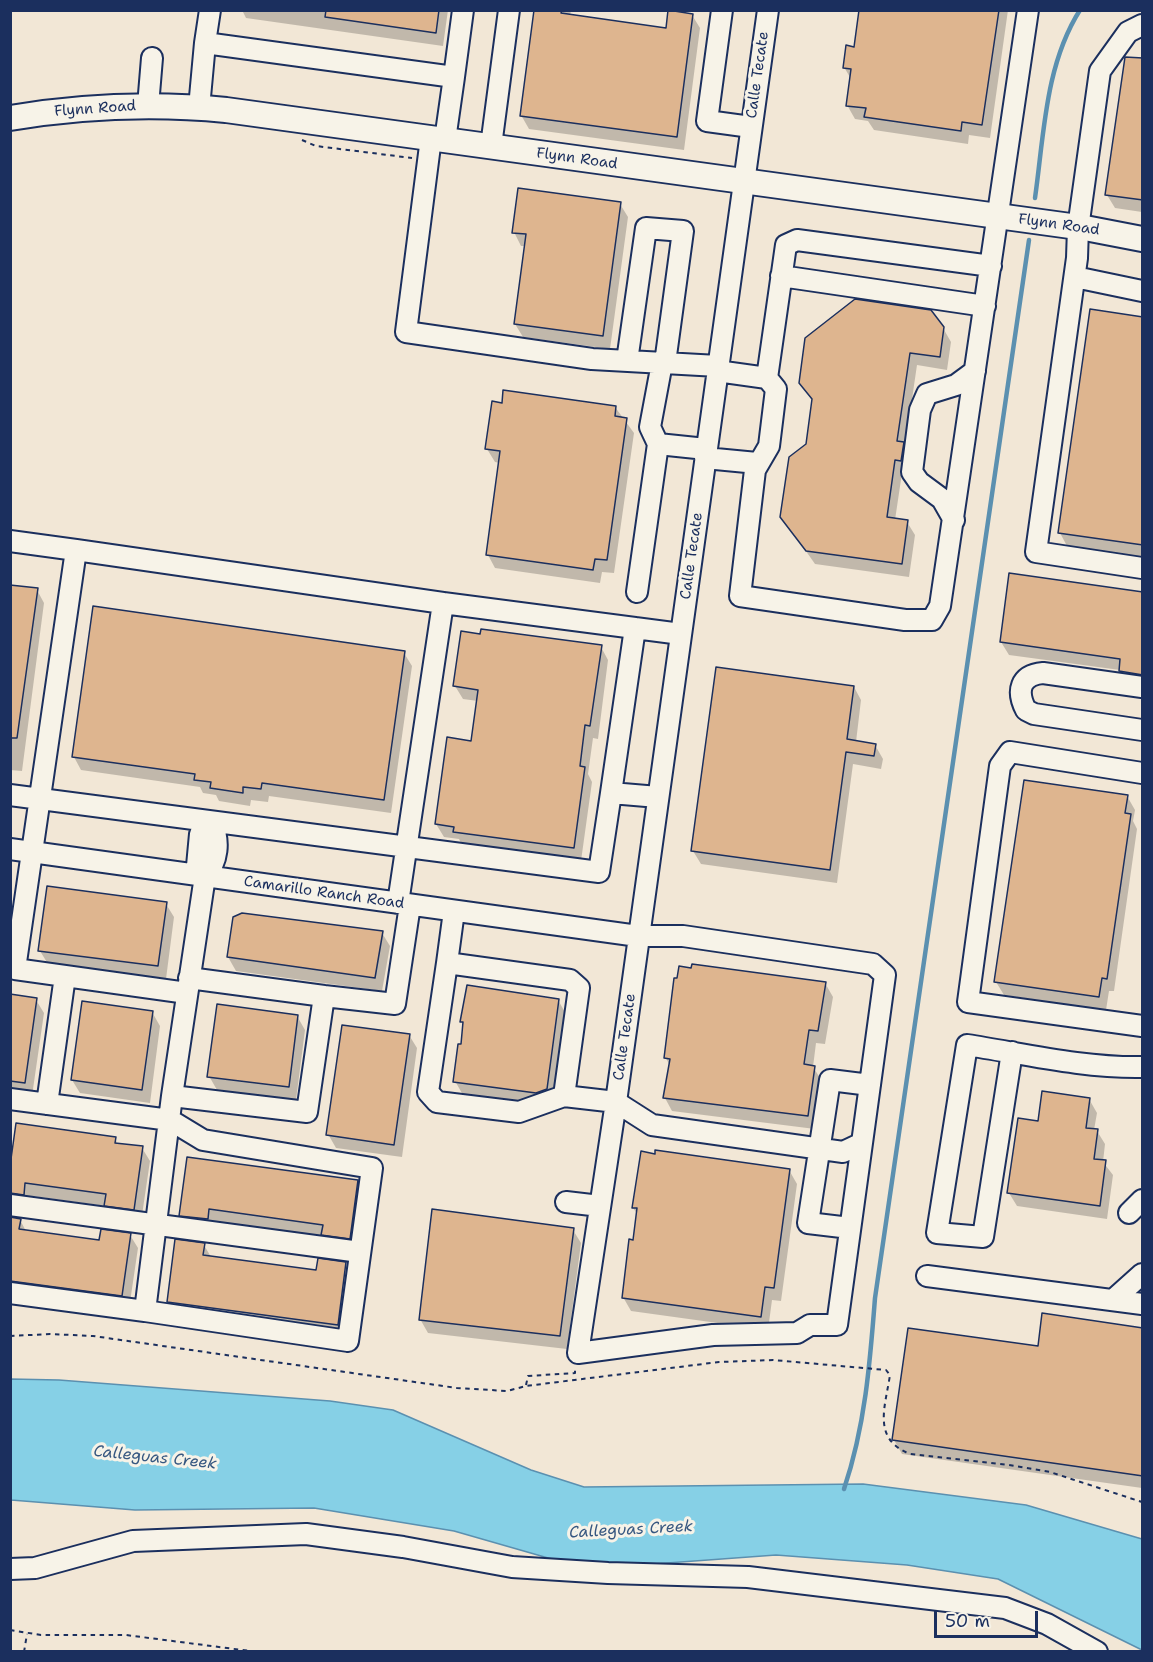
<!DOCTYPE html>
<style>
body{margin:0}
#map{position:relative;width:1153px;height:1662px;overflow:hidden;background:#f2e7d6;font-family:"Shantell Sans",sans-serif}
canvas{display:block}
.frame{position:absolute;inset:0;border:12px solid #1b2f5e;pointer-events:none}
.scale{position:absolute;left:934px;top:1611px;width:104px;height:27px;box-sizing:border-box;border:3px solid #1b2f5e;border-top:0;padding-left:8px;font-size:18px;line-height:21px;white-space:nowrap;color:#1b2f5e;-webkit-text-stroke:4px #f7f3e8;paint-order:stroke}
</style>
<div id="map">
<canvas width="1153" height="1662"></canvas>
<div class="frame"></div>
<div class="scale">50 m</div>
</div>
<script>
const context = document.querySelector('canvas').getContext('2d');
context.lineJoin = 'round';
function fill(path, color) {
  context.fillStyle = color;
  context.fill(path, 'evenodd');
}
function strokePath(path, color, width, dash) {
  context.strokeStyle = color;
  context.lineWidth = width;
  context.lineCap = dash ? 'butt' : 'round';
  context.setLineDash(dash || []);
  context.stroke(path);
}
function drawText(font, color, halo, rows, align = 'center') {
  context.font = font + ' "Shantell Sans",sans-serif';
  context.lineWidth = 6;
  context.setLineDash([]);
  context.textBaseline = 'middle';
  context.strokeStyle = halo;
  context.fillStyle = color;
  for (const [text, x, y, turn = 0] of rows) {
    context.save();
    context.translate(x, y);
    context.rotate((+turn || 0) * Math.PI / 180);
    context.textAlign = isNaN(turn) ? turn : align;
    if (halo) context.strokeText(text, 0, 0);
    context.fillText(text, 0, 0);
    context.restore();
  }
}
const water = new Path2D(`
 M10,1379L59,1380L330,1401L393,1410L531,1470L584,1487L863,1484L1026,1505L1142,1539V1650L998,1579L907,1565L776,1555L640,1565L569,1564L454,1531L314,1508L135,1510L11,1500Z`);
const shadow = new Path2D(`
 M242,10H448L443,46L246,18Z
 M551,10H571L570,16L667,29L692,15L700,28L684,150L529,129L521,115Z
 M861,10H1008L990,138L969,135L968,144L874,130L868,121L855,119L847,105L851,79L844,67L855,48Z
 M1142,60V212L1115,208L1107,195Z
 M620,204L628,217L610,349L523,337L515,324L526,246H521L514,232Z
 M1142,318V557L1067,546L1060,533Z
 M943,328L951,342L947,370L917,365L905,447L908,474L902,473L895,520L907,522L915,535L909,577L815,564L782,517L807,445L813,402L801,382Z
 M615,407L634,433L614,573L602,572L600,583L495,568L488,555L500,463L495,462L487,449Z
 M10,586L37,590L44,603L22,771L10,770Z
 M1142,593V686L1128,684L1120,670L1009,655L1001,642Z
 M601,647L608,660L598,739L593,738L588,774L592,782L581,861L462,845L459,839L444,837L436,824L472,742L478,701L463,699L455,686Z
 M404,653L412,666L391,813L269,796L268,802L251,800L250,806L219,801L216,795L203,793L200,787L81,770L74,757Z
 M854,687L861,700L856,742L875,745L883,759L881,769L853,764L837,883L701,864L693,851Z
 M1127,796L1135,810L1133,821L1137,829L1114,991H1109L1106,1010L1004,995L996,982Z
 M166,904L174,917L166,979L48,964L40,951Z
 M382,933L390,946L382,991L236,971L228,957Z
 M825,983L833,997L825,1044L816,1043L813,1067L822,1081L815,1129L672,1111L665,1098L670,1066L666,1058Z
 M10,996L36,1000L44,1013L32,1096L10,1093Z
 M558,1000L566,1014L554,1103L544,1106L463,1095L455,1081L462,1046L464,1026L462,1021Z
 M152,1012L160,1026L150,1103L80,1093L72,1080Z
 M297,1016L305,1030L296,1100L217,1090L209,1076Z
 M409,1035L417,1048L402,1157L336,1148L328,1134Z
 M1089,1099L1097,1113L1094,1130L1097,1131L1105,1144L1103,1162L1113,1175L1107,1219L1017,1206L1009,1193L1039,1123Z
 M115,1138L118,1145L142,1148L150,1161L141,1222L113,1219L106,1206L33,1196L31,1208L10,1197V1177Z
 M188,1159L357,1182L365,1195L357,1251L331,1248L324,1237L216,1222L215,1232L188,1229L180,1215Z
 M789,1170L797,1184L781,1301L772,1300L768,1330L631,1311L623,1297L638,1215L633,1208Z
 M10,1218L20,1220L26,1231L101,1241L130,1235L138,1248L129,1309L10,1293Z
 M573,1230L581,1243L567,1349L428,1333L420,1319Z
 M204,1245L211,1257L318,1271L345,1264L353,1277L345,1338L176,1315L168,1302Z
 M1142,1329V1488L902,1454L894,1440Z`);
const stream = new Path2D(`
 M1035,198C1044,135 1045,65 1080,10
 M844,1489C865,1427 870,1363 875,1298L1029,240`);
const building = new Path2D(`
 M326,10H439L436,33L325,17Z
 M534,10H562L561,13L666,28L668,10L693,14L677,137L520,116Z
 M859,10H999L982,125L962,122L961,131L864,117L866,108L846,106L851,69L843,68L846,45L854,47Z
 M1125,57L1143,58V200L1105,195Z
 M518,188L621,202L603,336L514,324L526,234L512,233Z
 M855,299L931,310L944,327L940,357L910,353L897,441L904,442L901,461L895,460L887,517L908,520L902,564L806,551L780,517L789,457L806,444L812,399L799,383L805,338Z
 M1090,309L1143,317V545L1058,533Z
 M503,390L616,406L615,416L627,418L607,560L595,559L593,570L486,555L500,451L485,449L492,401L502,403Z
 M1009,573L1143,592V675L1119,671L1120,659L1000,642Z
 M10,585L38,588L17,738H10Z
 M93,606L405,651L384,800L262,783L261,789L243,787V793L210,788L211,782L194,780L195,774L72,757Z
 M481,629L602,645L590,726L585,725L580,766L585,767L574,848L453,832L454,827L435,824L447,737L471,741L478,690L453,686L461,631L480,634Z
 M716,667L854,686L847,739L876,744L874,756L846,752L830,870L691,851Z
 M1024,780L1128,795L1125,813L1131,814L1107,979L1102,978L1099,997L994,982Z
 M47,886L167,902L158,966L38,951Z
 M242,913L383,931L375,978L227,957L233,917Z
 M692,964L826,982L818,1031L809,1030L804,1064L815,1066L808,1116L663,1098L670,1059L664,1058L674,978H677L679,966L691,968Z
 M467,985L559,999L547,1089L536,1093L453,1082L458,1044H461L463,1022H460Z
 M10,994L37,998L25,1083L10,1081Z
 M82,1001L153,1011L142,1090L71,1080Z
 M217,1004L298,1015L289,1087L207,1077Z
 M342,1025L410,1034L394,1145L326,1135Z
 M1042,1091L1090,1098L1086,1128L1098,1129L1094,1159L1106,1160L1100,1206L1007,1193L1018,1118L1038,1121Z
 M16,1123L116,1137L115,1143L143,1146L134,1210L104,1206L106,1194L25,1183L24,1195L10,1193V1166Z
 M655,1150L790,1169L774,1288L765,1287L761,1317L622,1298L629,1239L633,1240L637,1208H632L641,1151L655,1154Z
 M187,1157L358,1180L350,1239L321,1235L323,1225L209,1209L208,1219L179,1216Z
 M432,1209L574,1228L560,1336L419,1320Z
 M10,1217L21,1219L19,1229L99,1240L101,1229L131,1233L122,1296L10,1281Z
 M175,1239L205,1243L203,1255L316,1270L318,1258L346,1262L338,1325L167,1302Z
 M1042,1313L1143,1328V1476L892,1440L908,1328L1038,1346Z`);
const path = new Path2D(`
 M302,140L316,146L412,158
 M10,1336L50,1334L93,1336L457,1388L507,1391L526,1386L719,1362L773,1360L886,1370L890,1375C885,1408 872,1439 910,1454L1009,1465L1050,1472L1142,1502
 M526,1385L528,1376L575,1373V1368
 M10,1630L41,1635H126L258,1652
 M24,1652L27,1634`);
const minor = new Path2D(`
 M210,10L205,43L454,77L445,140
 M722,10L707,121L751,127
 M768,10L616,1102L578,1353L713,1335L797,1333L810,1325H837L862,1143
 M1142,25L1128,32L1100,71L1078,228L1077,258L1036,552L1142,568
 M454,77L463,10
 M148,106L152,58
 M199,108L205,43
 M431,138L406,332L592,359L718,366
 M491,146L509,10
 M991,266L797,240L786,245L767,378L776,389L769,446L755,470L740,596L905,620H932L940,606L1028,10
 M781,276L985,306
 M1075,277L1142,291
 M627,361L646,228L683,231L665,363
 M662,363L650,427L658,444L706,449
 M717,371L767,378
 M705,458L757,463
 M954,520L942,499L919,482L912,472L920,410L927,394L956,385L975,371
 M10,541L76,550L15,969L187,993
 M76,550L443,603L681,634
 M637,592L658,444
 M1142,687L1043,673C1020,675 1016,691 1026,710L1034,714L1142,730
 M1142,773L1010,752L1000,766L968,1002L1142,1026
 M611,793L635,628
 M10,795L599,872L611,793L658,797
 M10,849L638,936H683L873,964L885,975L862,1143L843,1152L652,1125L616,1102L564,1096L519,1112L437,1102L428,1092L447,963L570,980L579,988L564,1096
 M398,903L443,603
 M447,963L454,911
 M324,996L395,1004L410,905
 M1012,1052L983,1237L937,1233L967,1045C1025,1054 1084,1068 1142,1067
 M172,1096L307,1112L324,996L189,978
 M10,1099L170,1120L203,1140L372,1168L348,1341L145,1311
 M47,1104L65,976
 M566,1202L600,1206
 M10,1205L360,1252
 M1129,1213L1142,1200
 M850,1228L808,1223L830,1080L870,1085
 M927,1276L1142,1304
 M10,1293L145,1311L172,1096L205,876C218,862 220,841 212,824L200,834L197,866L205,876
 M1113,1300L1142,1274
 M10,1569L35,1568L133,1541L306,1534L403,1547L512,1567L608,1573L748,1577L1005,1608L1047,1624L1097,1652`);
const major = new Path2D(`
 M10,118C82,106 153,103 226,110L1085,228L1142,239`);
const streetNames = [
 ["Calle Tecate",758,75,-82],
 ["Flynn Road",95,109,-4],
 ["Flynn Road",577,159,8],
 ["Flynn Road",1059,225,8],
 ["Calle Tecate",692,556,-82],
 ["Camarillo Ranch Road",324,893,8],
 ["Calle Tecate",625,1037,-82]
];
const waterNames = [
 ["Calleguas Creek",155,1458,6],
 ["Calleguas Creek",631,1530,-3]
];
fill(water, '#86d0e6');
strokePath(water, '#5b90b0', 1.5);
fill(shadow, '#0003');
strokePath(stream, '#5b90b0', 4.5);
fill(building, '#deb58f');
strokePath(building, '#1b2f5e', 1.5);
strokePath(minor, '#1b2f5e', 24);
strokePath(major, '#1b2f5e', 28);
strokePath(path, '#1b2f5e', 2, [4.5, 4.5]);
strokePath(minor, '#f7f3e8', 20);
strokePath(major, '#f7f3e8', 24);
drawText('15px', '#1b2f5e', '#f7f3e8', streetNames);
drawText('italic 16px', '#365780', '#f7f3e8', waterNames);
</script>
